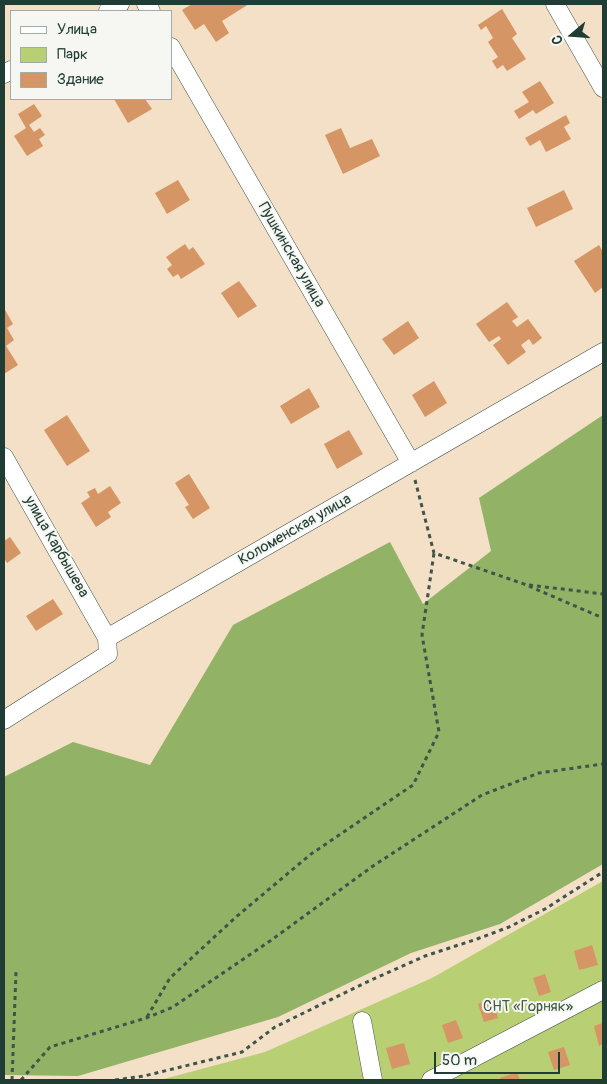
<!DOCTYPE html>
<meta charset="utf-8">
<style>
body{margin:0}
#map{position:relative;width:607px;height:1084px;overflow:hidden;background:#f3e0c6;font-family:Pangolin,sans-serif}
canvas{display:block}
.frame{position:absolute;inset:0;border:5px solid #1f3d34;pointer-events:none}
.legend{position:absolute;left:10px;top:10px;width:162px;height:90px;box-sizing:border-box;background:#f6f6f2;border:1px solid #a0aca6;margin:0;padding:6px 9px;list-style:none;font-size:15px;color:#1f3d34}
.legend li{display:flex;align-items:center;gap:10px;height:25px}
.legend b{width:25px;border:1px solid #a0aca6}
.north{position:absolute;left:547px;top:10px;width:50px;height:50px;-webkit-text-stroke:4px #f6f6f2;paint-order:stroke;rotate:252deg;font-size:14px;font-weight:700;line-height:20px;text-align:center;color:#1f3d34}
.north::after{content:'';display:block;margin:auto;width:18px;height:22px;background:#1f3d34;clip-path:polygon(50% 0,100% 100%,50% 72%,0 100%)}
.scale{position:absolute;left:434px;top:1052px;width:126px;height:22px;box-sizing:border-box;border:2px solid #1f3d34;border-top:0;padding-left:6px;font-size:15px;line-height:18px;white-space:nowrap;color:#1f3d34;-webkit-text-stroke:4px #f6f6f2;paint-order:stroke}
</style>
<div id="map">
<canvas width="607" height="1084"></canvas>
<div class="frame"></div>
<ul class="legend">
<li><b style="height:6px;background:#fff"></b>Улица</li>
<li><b style="height:14px;background:#b8cf74"></b>Парк</li>
<li><b style="height:14px;background:#d59564"></b>Здание</li>
</ul>
<div class="north">С</div>
<div class="scale">50 m</div>
</div>
<script>
const context = document.querySelector('canvas').getContext('2d');
context.lineJoin = 'round';
function fill(path, color) {
  context.fillStyle = color;
  context.fill(path, 'evenodd');
}
function strokePath(path, color, width, dash) {
  context.strokeStyle = color;
  context.lineWidth = width;
  context.lineCap = dash ? 'butt' : 'round';
  context.setLineDash(dash || []);
  context.stroke(path);
}
function drawText(font, color, halo, rows, align = 'center') {
  context.font = font + ' Pangolin,sans-serif';
  context.lineWidth = 4;
  context.setLineDash([]);
  context.textBaseline = 'middle';
  context.strokeStyle = halo;
  context.fillStyle = color;
  for (const [text, x, y, turn = 0] of rows) {
    context.save();
    context.translate(x, y);
    context.rotate((+turn || 0) * Math.PI / 180);
    context.textAlign = isNaN(turn) ? turn : align;
    if (halo) context.strokeText(text, 0, 0);
    context.fillText(text, 0, 0);
    context.restore();
  }
}
const green = new Path2D(`
 M603,881V1080H160L265,1052L432,978Z`);
const forest = new Path2D(`
 M603,415V864L500,924L411,953L278,1017L78,1076L4,1075V777L73,742L150,765L233,625L390,542L423,604L491,551L479,498Z`);
const building = new Path2D(`
 M192,4H249L222,21L229,33L216,42L204,24L195,30L182,10Z
 M502,9L517,34L512,38L526,59L507,71L503,65L497,69L492,61L498,57L488,42L493,38L486,26L481,30L478,25Z
 M540,81L554,103L536,114L533,110L519,119L514,111L529,102L522,92Z
 M114,99H145L152,109L128,123Z
 M34,104L42,116L29,125L34,132L40,128L45,135L39,139L43,146L27,156L14,136L26,128L18,114Z
 M566,115L570,123L564,127L571,139L546,152L540,140L530,146L525,138Z
 M341,128L350,148L372,139L380,156L343,174L325,135Z
 M178,180L190,200L167,214L155,193Z
 M564,190L573,209L536,227L527,208Z
 M185,244L189,250L193,247L205,264L181,279L178,274L173,277L167,269L172,265L166,257Z
 M599,245L603,252V287L595,293L574,261Z
 M239,281L257,306L238,318L221,293Z
 M507,302L518,317L512,321L517,327L528,319L542,338L533,345L529,339L521,345L526,352L508,365L493,345L501,339L499,336L489,342L476,324Z
 M4,308L13,324L7,328L14,340L6,346L18,365L4,374Z
 M408,321L419,338L394,355L382,339Z
 M434,381L447,403L425,417L412,395Z
 M309,388L320,407L291,424L280,406Z
 M67,415L90,451L67,466L44,430Z
 M349,430L363,454L337,469L324,444Z
 M189,474L210,508L193,519L185,507L189,505L175,483Z
 M110,486L121,503L108,512L111,517L96,527L81,503L90,497L87,492L95,488L98,494Z
 M10,537L21,553L7,563L4,558V541Z
 M53,599L63,614L36,631L26,616Z
 M592,945L598,965L579,970L574,951Z
 M545,974L551,992L539,996L533,978Z
 M492,999L498,1018L484,1022L478,1004Z
 M456,1020L463,1038L448,1043L442,1025Z
 M603,1023V1044L599,1046L594,1026Z
 M404,1043L410,1064L392,1069L386,1048Z
 M564,1047L570,1065L554,1070L548,1052Z
 M517,1072L520,1080H501L500,1078Z`);
const path = new Path2D(`
 M415,480L434,553L524,584L603,618
 M529,585L603,594
 M147,1017L170,978L236,917L311,854L413,785L439,732L422,635L434,553
 M12,1080L16,972
 M21,1080L50,1047L146,1018L173,1007L270,941L373,866L482,795L539,773L603,764
 M115,1080L144,1076L242,1052L275,1027L369,981L425,956L477,939L509,927L545,909L603,872`);
const minor = new Path2D(`
 M146,4L151,11
 M555,4L603,88
 M108,11L120,4
 M171,47L411,463
 M4,74L11,70
 M4,457L107,638
 M4,720L108,654L107,638L603,352
 M362,1021L373,1080
 M431,1080L603,990`);
const streetNames = [
 ["Пушкинская улица",291,255,60],
 ["Коломенская улица",295,530,-30],
 ["улица Карбышева",56,547,60]
];
const parkNames = [
 ["СНТ «Горняк»",528,1007]
];
fill(green, '#b8cf74');
fill(forest, '#92b266');
fill(building, '#d59564');
strokePath(minor, '#3f554a', 19);
strokePath(path, '#3f554a', 3, [4, 4]);
strokePath(minor, '#fff', 18);
drawText('15px', '#1f3d34', '#f6f6f2', streetNames);
drawText('15px', '#3e5a41', '#f6f6f2', parkNames);
</script>
